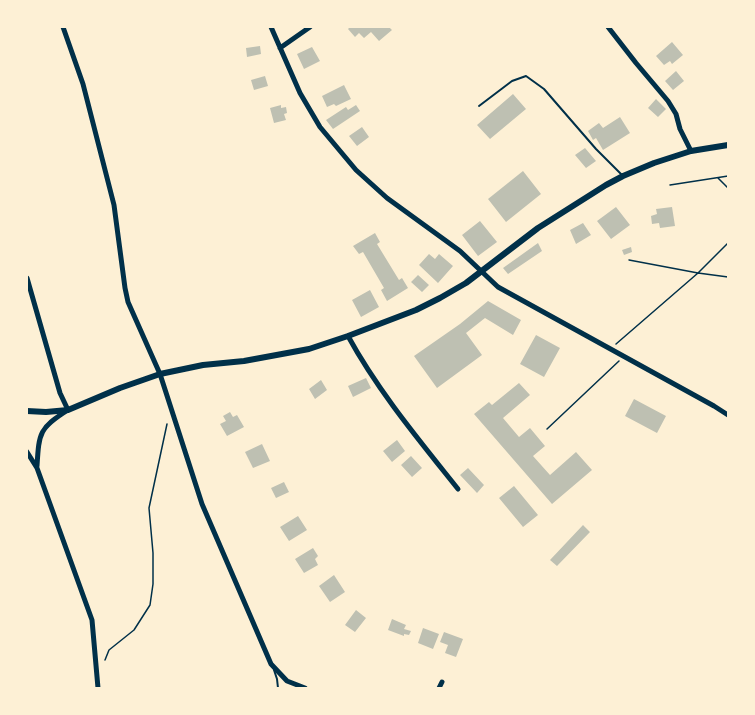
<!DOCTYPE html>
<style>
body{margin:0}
#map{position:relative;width:755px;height:715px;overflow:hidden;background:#fdf0d5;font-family:"Exo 2",sans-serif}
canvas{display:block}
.frame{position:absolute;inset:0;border:28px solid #fdf0d5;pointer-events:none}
</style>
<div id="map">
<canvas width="755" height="715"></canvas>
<div class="frame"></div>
</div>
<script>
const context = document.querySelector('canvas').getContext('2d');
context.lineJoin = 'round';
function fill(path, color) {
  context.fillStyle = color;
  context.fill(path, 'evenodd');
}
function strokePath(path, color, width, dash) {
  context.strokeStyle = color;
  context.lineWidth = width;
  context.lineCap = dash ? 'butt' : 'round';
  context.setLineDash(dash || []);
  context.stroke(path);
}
const building = new Path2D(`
 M350,27H389L392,30L379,41L371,32L364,38L359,33L355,37L348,29Z
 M672,42L683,55L672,64L670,61L664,65L656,56Z
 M260,46L261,54L247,57L246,48Z
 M312,47L320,61L304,69L297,54Z
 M676,71L684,81L673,90L665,81Z
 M265,76L268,86L254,90L251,80Z
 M344,85L351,99L336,106L334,104L327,107L322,96Z
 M513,94L526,109L490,139L477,125Z
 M656,99L666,109L658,117L648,108Z
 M281,105V108L286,107L287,113L284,114L286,120L274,123L270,108Z
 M356,105L360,111L333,129L326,120L346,107L348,110Z
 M620,117L630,133L603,150L596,138L593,140L588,131L599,123L603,128Z
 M362,127L369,137L357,146L349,136Z
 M585,148L596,161L586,168L575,155Z
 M523,171L541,194L506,222L488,199Z
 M616,207L630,225L611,239L597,221Z
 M672,207L675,226L660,228L659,223L652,224L651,216L657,214L656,209Z
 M480,221L497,242L478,256L462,235Z
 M583,223L591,235L576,244L570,230Z
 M375,233L380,242L377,244L399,280L402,278L408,288L387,301L381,290L384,288L363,252L359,254L353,246Z
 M538,243L542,251L508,274L503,268Z
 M631,247L632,252L624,255L622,250Z
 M429,254L435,259L439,254L453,266L438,283L419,265Z
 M418,275L429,285L422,292L411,282Z
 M370,290L379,307L361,317L352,300Z
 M488,301L521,320L513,335L485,318L466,333L482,355L437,388L414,356L460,324Z
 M536,335L560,348L544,377L520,364Z
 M366,378L371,388L353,397L348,386Z
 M321,380L327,390L315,399L309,389Z
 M519,383L530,395L503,418L519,437L530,428L545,446L533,456L550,475L576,452L592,470L552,504L474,414L489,402L492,405Z
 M634,399L666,416L657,433L625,416Z
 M230,412L233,417L237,415L244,427L227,436L220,424L226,421L223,416Z
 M397,440L405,451L392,462L383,451Z
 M262,444L270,461L253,468L245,452Z
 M411,456L422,468L412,477L401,465Z
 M468,468L484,485L477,493L460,475Z
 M284,482L289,492L276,498L271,488Z
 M514,486L538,515L523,527L499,498Z
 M298,516L307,530L289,541L280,527Z
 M583,525L590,532L557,566L550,560Z
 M313,548L318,556L315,559L318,565L304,573L295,559Z
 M334,575L345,592L330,602L319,586Z
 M356,610L366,618L355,632L345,625Z
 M392,619L406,625L404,629L411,631L409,635L404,634V636L388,630Z
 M423,628L439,634L433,649L418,643Z
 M444,632L463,639L456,657L445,653L448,645L440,642Z`);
const path = new Path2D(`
 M718,178L728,188
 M670,185L728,176
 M629,260L698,273L728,277
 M616,344L698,273L728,243
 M547,429L619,361
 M105,660L109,650L134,630L150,605L153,584V553L149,508L167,424`);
const service = new Path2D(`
 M479,106L512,81L526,76L544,89L596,149L623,176
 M274,670L277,679L278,688`);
const minor = new Path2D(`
 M63,27L83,84L114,205L125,288L128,302L160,374L202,504L271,664L287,681L305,688
 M271,27L300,93L320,127L356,170L387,198L460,251L498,287L714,406L728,415
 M608,27L636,63L668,101L676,114L680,129L691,151
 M280,48L310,27
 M27,278L60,393L68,410C39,428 39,433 37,466
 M348,336C378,391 419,440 458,489
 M27,452L37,468L92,620L98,688
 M439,688L442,682`);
const tertiary = new Path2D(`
 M27,411L46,412L68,410L120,388L160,374L203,365L244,361L309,349L348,336L416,310L440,298L466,283L538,228L606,185L623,176L654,163L691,151L728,145`);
fill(building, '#bec0b2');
strokePath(path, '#003049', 1.5);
strokePath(service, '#003049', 2);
strokePath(minor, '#003049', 5);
strokePath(tertiary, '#003049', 6);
</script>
